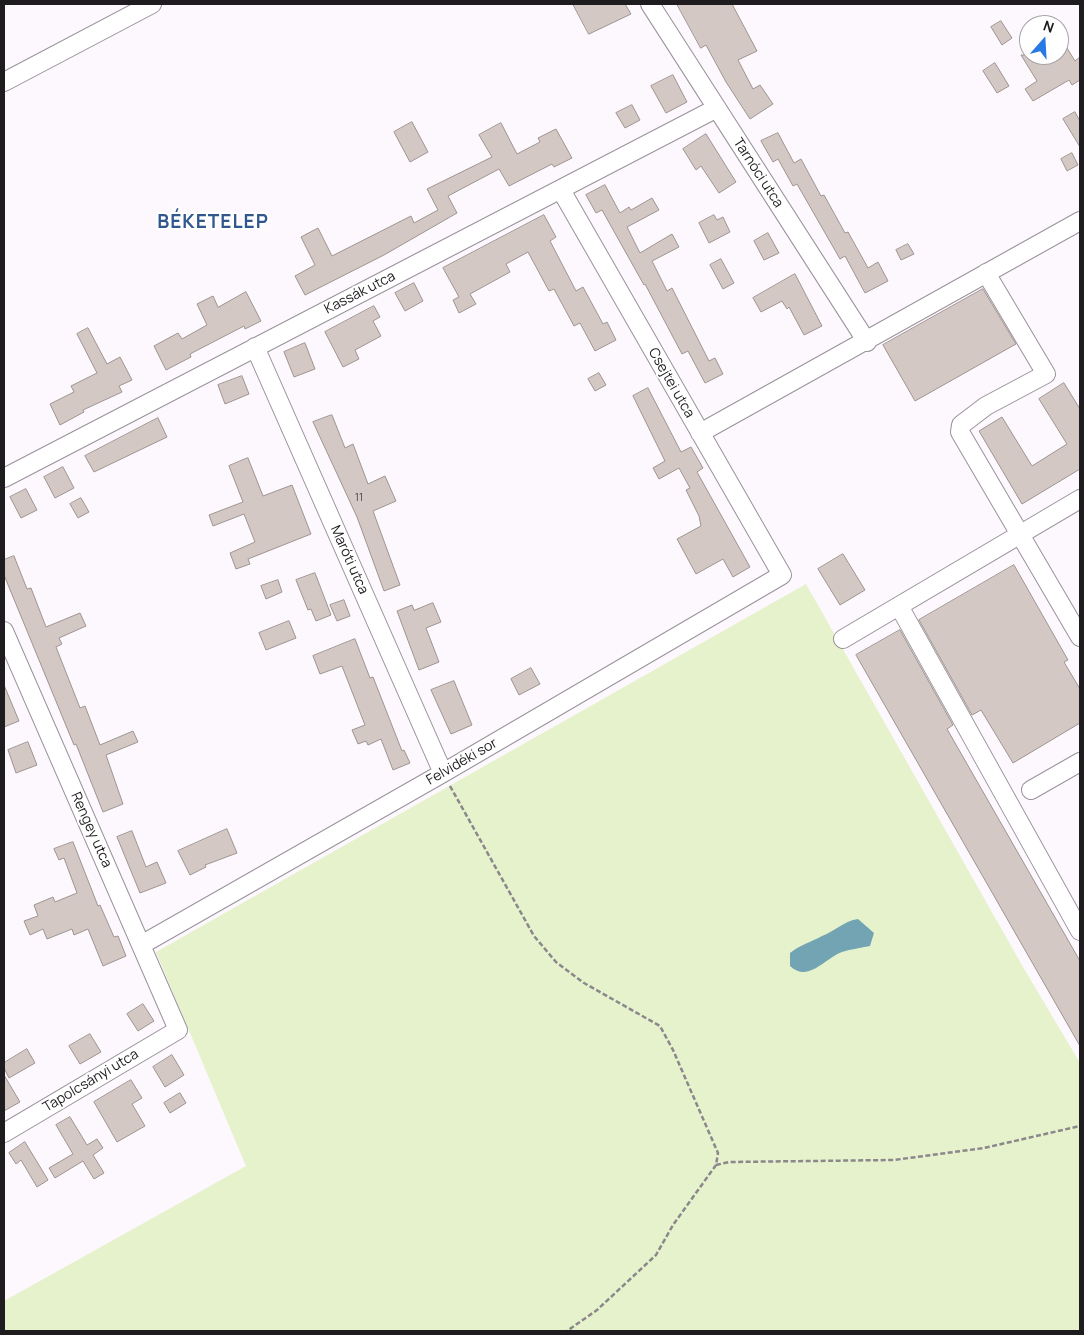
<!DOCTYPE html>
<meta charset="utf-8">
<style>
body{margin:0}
#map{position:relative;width:1084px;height:1335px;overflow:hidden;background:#fdf7fe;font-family:Manrope,sans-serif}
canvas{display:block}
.frame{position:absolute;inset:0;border:5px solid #1f1c1f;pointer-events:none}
.north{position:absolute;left:1019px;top:15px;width:50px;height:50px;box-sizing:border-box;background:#fff;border:1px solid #a5a4a5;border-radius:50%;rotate:19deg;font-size:14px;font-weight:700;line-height:20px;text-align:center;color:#1f1c1f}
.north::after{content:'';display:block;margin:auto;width:18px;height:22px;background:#2779e4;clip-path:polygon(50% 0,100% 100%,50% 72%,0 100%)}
</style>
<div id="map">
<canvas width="1084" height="1335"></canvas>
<div class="frame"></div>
<div class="north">N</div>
</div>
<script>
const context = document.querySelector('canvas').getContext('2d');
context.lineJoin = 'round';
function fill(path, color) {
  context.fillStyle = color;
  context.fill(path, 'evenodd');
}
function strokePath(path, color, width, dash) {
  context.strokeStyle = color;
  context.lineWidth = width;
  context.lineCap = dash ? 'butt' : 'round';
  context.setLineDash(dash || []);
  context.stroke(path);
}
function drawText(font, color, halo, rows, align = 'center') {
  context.font = font + ' Manrope,sans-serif';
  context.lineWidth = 4;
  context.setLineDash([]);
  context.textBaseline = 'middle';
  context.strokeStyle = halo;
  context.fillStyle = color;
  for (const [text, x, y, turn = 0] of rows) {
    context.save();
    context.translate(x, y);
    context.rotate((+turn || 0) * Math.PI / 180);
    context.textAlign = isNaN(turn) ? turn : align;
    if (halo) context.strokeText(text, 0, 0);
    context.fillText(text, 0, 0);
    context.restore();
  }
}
const green = new Path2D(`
 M806,584L1023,967L1080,1063V1331H4V1301L246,1166L156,952Z`);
const water = new Path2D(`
 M858,919L874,933L870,946C861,948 851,949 842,952C824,959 808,983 790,966V953C800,945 811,942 822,936C835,931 844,921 858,919Z`);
const building = new Path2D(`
 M573,4H625L631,14L589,34Z
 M677,4H732L757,51L738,60L753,89L760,85L773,104L750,119L726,82L706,45L701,48Z
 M1001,21L1012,38L1002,45L991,27Z
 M1059,35L1075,61L1080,57V80L1072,85L1069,80L1033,101L1025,89L1037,81L1021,55H1059Z
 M995,63L1009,86L997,93L983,71Z
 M673,75L687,102L666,113L651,86Z
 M632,105L640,120L625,128L616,113Z
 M1075,112L1080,121V147L1063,119Z
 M412,122L428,152L410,162L394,132Z
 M501,123L517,154L540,142L538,138L556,129L572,158L554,167L552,164L509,186L499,169L448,196L457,213L384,255L305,295L295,276L315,265L301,237L318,228L332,256L411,216L414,223L438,210L427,189L492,157L479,135Z
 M778,133L794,163L801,159L821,196L824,195L845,233L848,232L868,268L878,262L888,281L865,293L845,256L840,259L797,184L793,186L778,159L773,162L761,141Z
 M706,134L736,182L719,193L701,166L696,170L683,149Z
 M1072,153L1078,165L1067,171L1061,159Z
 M605,185L620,213L629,207L631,210L652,198L659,210L627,227L640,253L672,234L679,247L652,261L667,291L672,288L709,361L715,358L723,374L705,383L688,351L682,354L645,284L644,285L602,210L596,213L586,195Z
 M544,215L556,237L550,241L576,291L583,287L603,324L607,322L616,340L595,351L580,323L574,326L554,289L549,291L528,252L506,264L510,272L470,294L476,304L459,313L453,300L459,297L443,268Z
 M714,215L717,220L723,217L730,232L709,243L699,223Z
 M768,233L779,253L764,260L754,241Z
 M908,244L914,254L901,260L896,250Z
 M721,259L734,283L723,289L710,265Z
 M795,274L822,326L804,335L789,307L787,309L782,301L761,312L753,298Z
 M414,283L423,301L405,311L395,293Z
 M983,289L1016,344L915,401L883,345Z
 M246,292L261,321L245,329L244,326L190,354L191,357L166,370L154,346L178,333L182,339L207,325L197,304L213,296L218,307Z
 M374,306L380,317L373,321L381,336L355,350L359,359L343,367L325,332Z
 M88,328L107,364L120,357L132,380L119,386L122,392L83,410L84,412L60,425L50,404L74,392L71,386L97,373L77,334Z
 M305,343L315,369L294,377L284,352Z
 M599,373L606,385L595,391L588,379Z
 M242,376L249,394L225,404L218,385Z
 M1064,383L1080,409V469L1022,504L979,431L1002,417L1032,466L1067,444L1039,399Z
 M648,388L681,452L691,447L703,468L697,472L750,567L733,577L723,559L696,574L677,539L701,526L699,516L686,490L690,488L679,468L659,479L653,468L665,461L633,396Z
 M332,415L345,448L353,444L368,484L385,476L396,501L373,511L400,585L384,591L357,517L313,422Z
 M158,418L167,437L94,472L85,456Z
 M248,458L263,496L292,485L311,534L248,559L250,564L236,569L230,553L255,542L244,514L213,526L209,515L243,502L229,466Z
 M63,467L74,488L55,498L44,477Z
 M26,489L37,510L21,518L10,497Z
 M81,498L89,512L78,518L70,504Z
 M843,554L865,590L840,605L818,569Z
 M14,556L27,589L31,588L46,627L80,613L86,626L59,638L62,644L56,647L80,708L85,706L100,745L133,731L138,742L106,755L123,804L103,812L76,744L74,745L4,575V560Z
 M1014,565L1068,660L1064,662L1080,689V723L1013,763L981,710L972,715L919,620Z
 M315,573L331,615L316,621L311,609L308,610L296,580Z
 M278,580L282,592L266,599L261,586Z
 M344,600L350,616L337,621L330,605Z
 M433,603L441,622L426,628L439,662L419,670L397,611L412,605L414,610Z
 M289,621L296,638L266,650L259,633Z
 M900,630L953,725L947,729L1080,961V1046L856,655Z
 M355,639L370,678L373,677L402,751L404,750L410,763L393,770L381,739L368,745L366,741L358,744L352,730L365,725L342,666L320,674L313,656Z
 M531,668L540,684L519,695L511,679Z
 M454,681L472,725L451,734L431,690Z
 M4,685L19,721L4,727Z
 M28,742L37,765L16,773L8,750Z
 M227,829L237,853L205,865L206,867L190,875L178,851Z
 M132,831L146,867L157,862L166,883L140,893L117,837Z
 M73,842L98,906L100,905L114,937L118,936L126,956L103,966L88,929L74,935L72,929L47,939L43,929L30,935L24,921L38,916L34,905L53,897L55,902L77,893L64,858L59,860L54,849Z
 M143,1004L154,1021L138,1031L127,1014Z
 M90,1034L101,1052L80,1064L69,1046Z
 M27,1049L35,1063L9,1078L4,1068V1063Z
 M172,1055L184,1075L165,1087L153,1067Z
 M4,1075L20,1102L4,1111Z
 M131,1080L142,1098L132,1104L145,1126L117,1142L94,1102Z
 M180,1093L186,1103L170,1113L164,1103Z
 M70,1117L87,1145L97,1139L103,1148L93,1155L104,1173L94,1179L83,1161L55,1178L49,1168L73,1154L56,1125Z
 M25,1142L48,1180L37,1187L21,1160L16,1164L9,1153Z`);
const path = new Path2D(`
 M450,786L534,936L556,962L584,983L660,1026L673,1050L718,1153L716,1165L673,1225L656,1255L597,1310L567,1331
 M716,1165L729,1162L894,1160L984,1148L1080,1126`);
const minor = new Path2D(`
 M650,4L867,342
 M4,82L152,4
 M986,273L1046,374L986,406L961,425L960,432L1080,637
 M255,347L443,773
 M700,433L1080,221
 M4,478L717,108
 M899,606L1080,931
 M4,631L178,1030L4,1133
 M843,639L1080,499
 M1031,790L1080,762
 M141,945L443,773L782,575L561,190`);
const numberNames = [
 ["11",359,498]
];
const streetNames = [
 ["Tarnóci utca",758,173,57],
 ["Kassák utca",360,293,-27],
 ["Csejtei utca",671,383,60],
 ["Maróti utca",349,560,66],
 ["Felvidéki sor",462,762,-30],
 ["Rengey utca",91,830,66],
 ["Tapolcsányi utca",91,1081,-31]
];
const districtNames = [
 ["BÉKETELEP",213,223]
];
fill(green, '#e6f2cb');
fill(water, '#72a4b3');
fill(building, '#d3c8c3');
strokePath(building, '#9e9490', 1);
strokePath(minor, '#99929a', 20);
strokePath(path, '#8b878c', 2.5, [5, 2.5]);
strokePath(minor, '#fff', 18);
drawText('11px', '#4c4748', null, numberNames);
drawText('14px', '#1f1c1f', '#fff', streetNames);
context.letterSpacing = '1px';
drawText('bold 19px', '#30578e', '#fff', districtNames);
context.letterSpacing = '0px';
</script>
